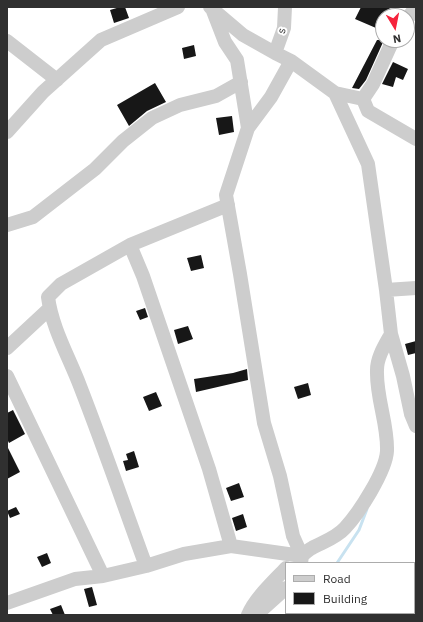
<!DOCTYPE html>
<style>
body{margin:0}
#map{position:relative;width:423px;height:622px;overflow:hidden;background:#fff;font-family:"IBM Plex Sans",sans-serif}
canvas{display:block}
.frame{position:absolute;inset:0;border:8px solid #303030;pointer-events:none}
.legend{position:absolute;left:285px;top:562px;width:130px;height:52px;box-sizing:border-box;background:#fff;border:1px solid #acacac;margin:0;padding:5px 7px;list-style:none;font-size:12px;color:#303030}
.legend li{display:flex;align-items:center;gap:8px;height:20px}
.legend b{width:20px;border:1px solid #acacac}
.north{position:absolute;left:375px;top:8px;width:40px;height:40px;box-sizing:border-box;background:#fff;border:1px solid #acacac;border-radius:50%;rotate:170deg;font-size:11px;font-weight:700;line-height:16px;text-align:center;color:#303030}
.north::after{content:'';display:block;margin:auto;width:14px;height:18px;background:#f6233c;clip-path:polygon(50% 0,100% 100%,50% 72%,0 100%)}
</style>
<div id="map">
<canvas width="423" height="622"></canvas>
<div class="frame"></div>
<ul class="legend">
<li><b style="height:5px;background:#cdcdcd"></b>Road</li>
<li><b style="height:11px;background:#171717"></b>Building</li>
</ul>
<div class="north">N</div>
</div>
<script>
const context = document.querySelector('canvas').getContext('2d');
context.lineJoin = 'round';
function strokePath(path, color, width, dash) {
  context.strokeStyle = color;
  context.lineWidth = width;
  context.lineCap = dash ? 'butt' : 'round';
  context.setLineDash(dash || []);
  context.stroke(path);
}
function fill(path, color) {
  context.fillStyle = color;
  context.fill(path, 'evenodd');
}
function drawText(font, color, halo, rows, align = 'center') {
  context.font = font + ' "IBM Plex Sans",sans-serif';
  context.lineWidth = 4;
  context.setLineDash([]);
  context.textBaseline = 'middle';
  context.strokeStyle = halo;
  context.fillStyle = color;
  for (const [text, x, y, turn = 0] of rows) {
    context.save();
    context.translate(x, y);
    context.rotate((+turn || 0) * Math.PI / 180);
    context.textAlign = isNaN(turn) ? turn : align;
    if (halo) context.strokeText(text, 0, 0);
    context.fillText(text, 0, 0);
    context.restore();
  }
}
const stream = new Path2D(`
 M337,563L359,530L367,509
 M319,613V615`);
const building = new Path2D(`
 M120,7H125L129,18L114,23L110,10Z
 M361,7H386L401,13L399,16H383V31L355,19Z
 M377,40H384L366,80L359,89L352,88Z
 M194,45L196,56L184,59L182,48Z
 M393,62L408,69L403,80L396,77L393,87L382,84Z
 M155,83L166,102L147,111L129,126L117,105Z
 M232,116L234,132L219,135L216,118Z
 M201,255L204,268L191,271L187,258Z
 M145,308L148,317L140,320L136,311Z
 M188,326L193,339L178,344L174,330Z
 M416,341V353L408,355L405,344Z
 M247,369L248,380L196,392L194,379L233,373Z
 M308,383L311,395L298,399L294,387Z
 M156,392L162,406L149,411L143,397Z
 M13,410L25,434L9,443L7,439V413Z
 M7,446L20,472L7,479Z
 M134,451L139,467L126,471L123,461L128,460L126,454Z
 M239,483L244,497L231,501L226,488Z
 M16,507L20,514L10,518L7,511Z
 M243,514L247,527L236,531L232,518Z
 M47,553L51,563L42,567L37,557Z
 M92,587L97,605L89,607L84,589Z
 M61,605L65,615H53L50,609Z`);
const minor = new Path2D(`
 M210,7L243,35L275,53L291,61L335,93L363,99L368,111L416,139
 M213,11L225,42L237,60L248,128
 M407,19L416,7
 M7,41L57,80
 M275,53L284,28L285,7
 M291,61L271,97L248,128L226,195L240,274L264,423L280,476L293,536L302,556L301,563
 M335,93L368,164L386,290L416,288
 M363,99L373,84L393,40
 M7,132L43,92L101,40L178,7
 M7,225L33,217L95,169L123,141L152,118L180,105L216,96L241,82
 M130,245L143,276L209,469L231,546
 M386,290L391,334L403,376L411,414L416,426
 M7,348L49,309
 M7,376L103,576
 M146,566C124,506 103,445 80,386C69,357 52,328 48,297L61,284L130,245L228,205
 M7,603L75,579L103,576L146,566L184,554L231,546L302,556C305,553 308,550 312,548C323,542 336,538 345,528C359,513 386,471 387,451C388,424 376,398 377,370C377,357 385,345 391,334
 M248,615C255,598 274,581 286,568
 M256,615L286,588`);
const streetNames = [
 ["s",282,31,-76]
];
strokePath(stream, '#c8e2f0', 3);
fill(building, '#171717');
strokePath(minor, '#cdcdcd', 14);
drawText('11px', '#303030', '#fff', streetNames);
</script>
